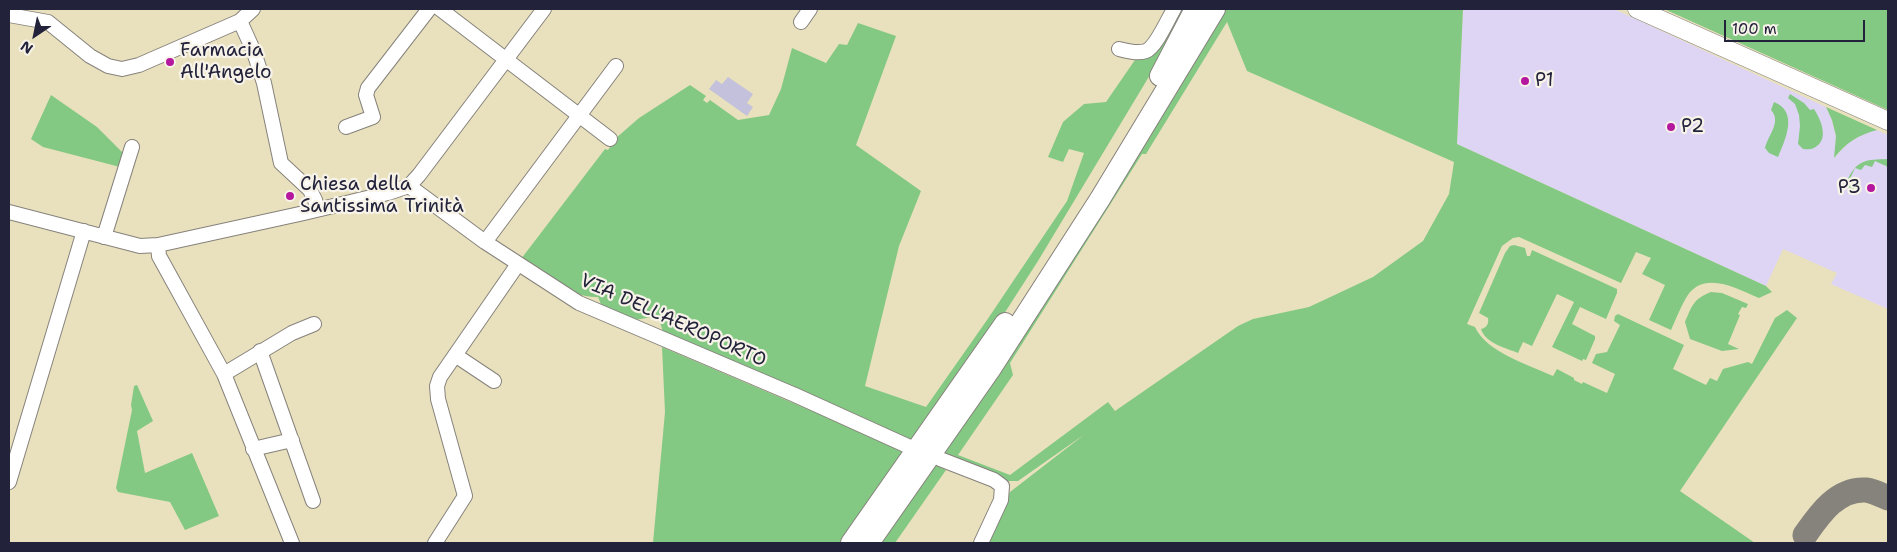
<!DOCTYPE html>
<meta charset="utf-8">
<style>
body{margin:0}
#map{position:relative;width:1897px;height:552px;overflow:hidden;background:#e9e1bd;font-family:"Shantell Sans",sans-serif}
canvas{display:block}
.frame{position:absolute;inset:0;border:10px solid #22223b;pointer-events:none}
.north{position:absolute;left:10px;top:10px;width:50px;height:50px;-webkit-text-stroke:4px #f7f3e8;paint-order:stroke;rotate:214deg;font-size:14px;font-weight:700;line-height:20px;text-align:center;color:#22223b}
.north::after{content:'';display:block;margin:auto;width:18px;height:22px;background:#22223b;clip-path:polygon(50% 0,100% 100%,50% 72%,0 100%)}
.scale{position:absolute;left:1724px;top:20px;width:141px;height:22px;box-sizing:border-box;border:2px solid #22223b;border-top:0;padding-left:6px;font-size:15px;line-height:18px;white-space:nowrap;color:#22223b;-webkit-text-stroke:4px #f7f3e8;paint-order:stroke}
</style>
<div id="map">
<canvas width="1897" height="552"></canvas>
<div class="frame"></div>
<div class="north">N</div>
<div class="scale">100 m</div>
</div>
<script>
const context = document.querySelector('canvas').getContext('2d');
context.lineJoin = 'round';
function fill(path, color) {
  context.fillStyle = color;
  context.fill(path, 'evenodd');
}
function strokePath(path, color, width, dash) {
  context.strokeStyle = color;
  context.lineWidth = width;
  context.lineCap = dash ? 'butt' : 'round';
  context.setLineDash(dash || []);
  context.stroke(path);
}
function drawText(font, color, halo, rows, align = 'center') {
  context.font = font + ' "Shantell Sans",sans-serif';
  context.lineWidth = 4.5;
  context.setLineDash([]);
  context.textBaseline = 'middle';
  context.strokeStyle = halo;
  context.fillStyle = color;
  for (const [text, x, y, turn = 0] of rows) {
    context.save();
    context.translate(x, y);
    context.rotate((+turn || 0) * Math.PI / 180);
    context.textAlign = isNaN(turn) ? turn : align;
    if (halo) context.strokeText(text, 0, 0);
    context.fillText(text, 0, 0);
    context.restore();
  }
}
const built = new Path2D(`
 M1463,9H1614L1826,107L1832,120L1836,136L1835,157L1848,143L1865,133L1877,130L1888,135V309L1831,284L1837,273L1783,249L1766,286L1457,144Z`);
const industrial = new Path2D(`
 M728,77L753,94L747,103L753,107L747,116L709,89L716,80L722,84Z`);
const green = new Path2D(`
 M1179,9H1186L1165,50L1038,261L973,362L915,441L663,332L658,316L635,320L602,307L598,297C569,298 544,274 521,259L605,149L608,150L616,138L639,118L690,85L706,96L703,100L707,103L710,100L738,120L769,115L781,89L792,48L826,63L839,44L847,45L858,23L896,36L856,145L921,191L899,246L865,386L926,407L987,320L1067,201L1084,153L1069,149L1063,162L1048,157L1063,122L1084,104L1106,102L1137,57Z
 M1221,9H1463L1457,144L1766,286L1772,292L1759,298C1737,289 1703,269 1686,298C1680,308 1676,319 1671,330L1649,320L1665,285L1642,274L1651,258L1636,252L1621,283L1519,237L1513,238L1502,246L1467,324L1475,327C1486,352 1529,365 1553,376L1557,369L1574,378V380L1582,384L1583,382L1607,393L1615,374L1592,363L1596,354L1607,352L1620,325L1614,321L1615,316L1618,314L1684,345L1673,369L1706,385L1710,378L1717,381L1723,369L1748,362L1752,364L1775,318L1787,310L1797,318L1680,491L1755,543H987L1010,492L1085,434L1018,481H1004L941,453ZM1227,22L1247,71L1454,162L1449,194L1423,241L1373,277L1309,307L1253,319L1238,326L1115,411L1108,402L1010,475L958,455L1013,375L1010,363L1142,154H1146Z
 M1664,9H1888V110Z
 M1790,94L1804,103L1810,110L1814,109C1821,120 1830,140 1814,148C1810,150 1806,149 1803,149L1798,144L1800,126L1799,115L1795,104L1788,98Z
 M51,95L97,127L124,154L120,167L43,147L31,139Z
 M1774,102C1799,112 1785,140 1778,157L1769,153L1765,148C1768,135 1782,122 1771,110Z
 M1826,107L1877,130C1858,135 1846,143 1834,158L1836,136L1832,120Z
 M1888,159V167L1875,161L1872,167L1865,165L1861,170L1855,168L1848,183L1854,187V191L1848,187L1847,181C1857,159 1866,160 1888,159Z
 M1514,245L1525,248L1527,256H1530L1532,250L1617,289V293L1606,319L1580,307L1572,324L1595,336V339L1586,360L1583,359L1582,361L1552,347L1574,302L1557,294L1532,346L1523,342L1518,353C1506,348 1485,343 1481,329C1487,328 1489,323 1488,318L1479,313L1505,253L1510,246Z
 M1711,292L1722,293L1748,304L1746,308L1742,307L1738,314L1740,315L1728,344L1739,349L1722,351L1690,339L1685,322C1692,306 1693,299 1711,292Z
 M662,347L908,452L845,543H653L665,412Z
 M137,385L153,421L137,431L145,473L192,453L219,516L185,530L170,502L118,492L116,488L132,410L131,405L134,386Z
 M933,464L946,470L895,543H878Z`);
const taxiway = new Path2D(`
 M1805,535C1819,515 1837,488 1866,490C1874,491 1881,495 1888,498`);
const minor = new Path2D(`
 M440,9L610,139
 M9,15L48,22L90,56L108,66L122,69L139,65L240,21L253,9
 M240,21L254,52L264,83L281,163L310,190L315,200L318,209
 M801,22L810,9
 M1119,49C1127,51 1137,54 1146,51C1156,47 1168,19 1174,9
 M346,127L373,117L366,95L368,88L429,9
 M409,186L485,242L579,303L795,395L912,448
 M9,212L140,246L158,245L304,213L388,193L409,186L419,175L544,9
 M104,237L132,147
 M485,242L616,66
 M158,245L159,256L164,265L224,374L292,543
 M260,351L313,501
 M455,355L494,381
 M224,374L292,333L314,324
 M253,449L292,440
 M940,459L994,480L1002,486L1001,500L981,543
 M9,482L84,231
 M435,543L465,496L438,399L437,386L440,377L518,264`);
const major = new Path2D(`
 M1637,9L1888,121`);
const highway = new Path2D(`
 M1160,76L1195,9
 M851,543L1005,323
 M869,543L990,370L1100,199L1215,9`);
const markers = [
 [170,62,5,"#b5179e"],
 [1525,81,5,"#b5179e"],
 [1671,127,5,"#b5179e"],
 [1871,188,5,"#b5179e"],
 [290,196,5,"#b5179e"]
];
const poiNames = [
 ["Farmacia",180,51],
 ["All'Angelo",180,73],
 ["P1",1535,81],
 ["P2",1681,127],
 ["Chiesa della",300,185],
 ["Santissima Trinità",300,207],
 ["P3",1861,188,"right"]
];
const streetNames = [
 ["VIA DELL'AEROPORTO",673,321,24]
];
fill(built, '#ded5f5');
fill(industrial, '#c3c1db');
fill(green, '#84c983');
strokePath(taxiway, '#86827c', 25);
strokePath(minor, '#86827c', 16);
strokePath(major, '#86827c', 19);
strokePath(highway, '#86827c', 22);
strokePath(minor, '#fff', 14);
strokePath(major, '#fff', 18);
strokePath(highway, '#fff', 20);
for (const [x, y, r, color] of markers) {
  const dot = new Path2D();
  dot.arc(x, y, r, 0, 2 * Math.PI);
  context.fillStyle = color;
  context.fill(dot);
  strokePath(dot, '#f7f3e8', 2);
}
drawText('19px', '#22223b', '#f7f3e8', poiNames, 'left');
drawText('19px', '#22223b', '#f7f3e8', streetNames);
</script>
